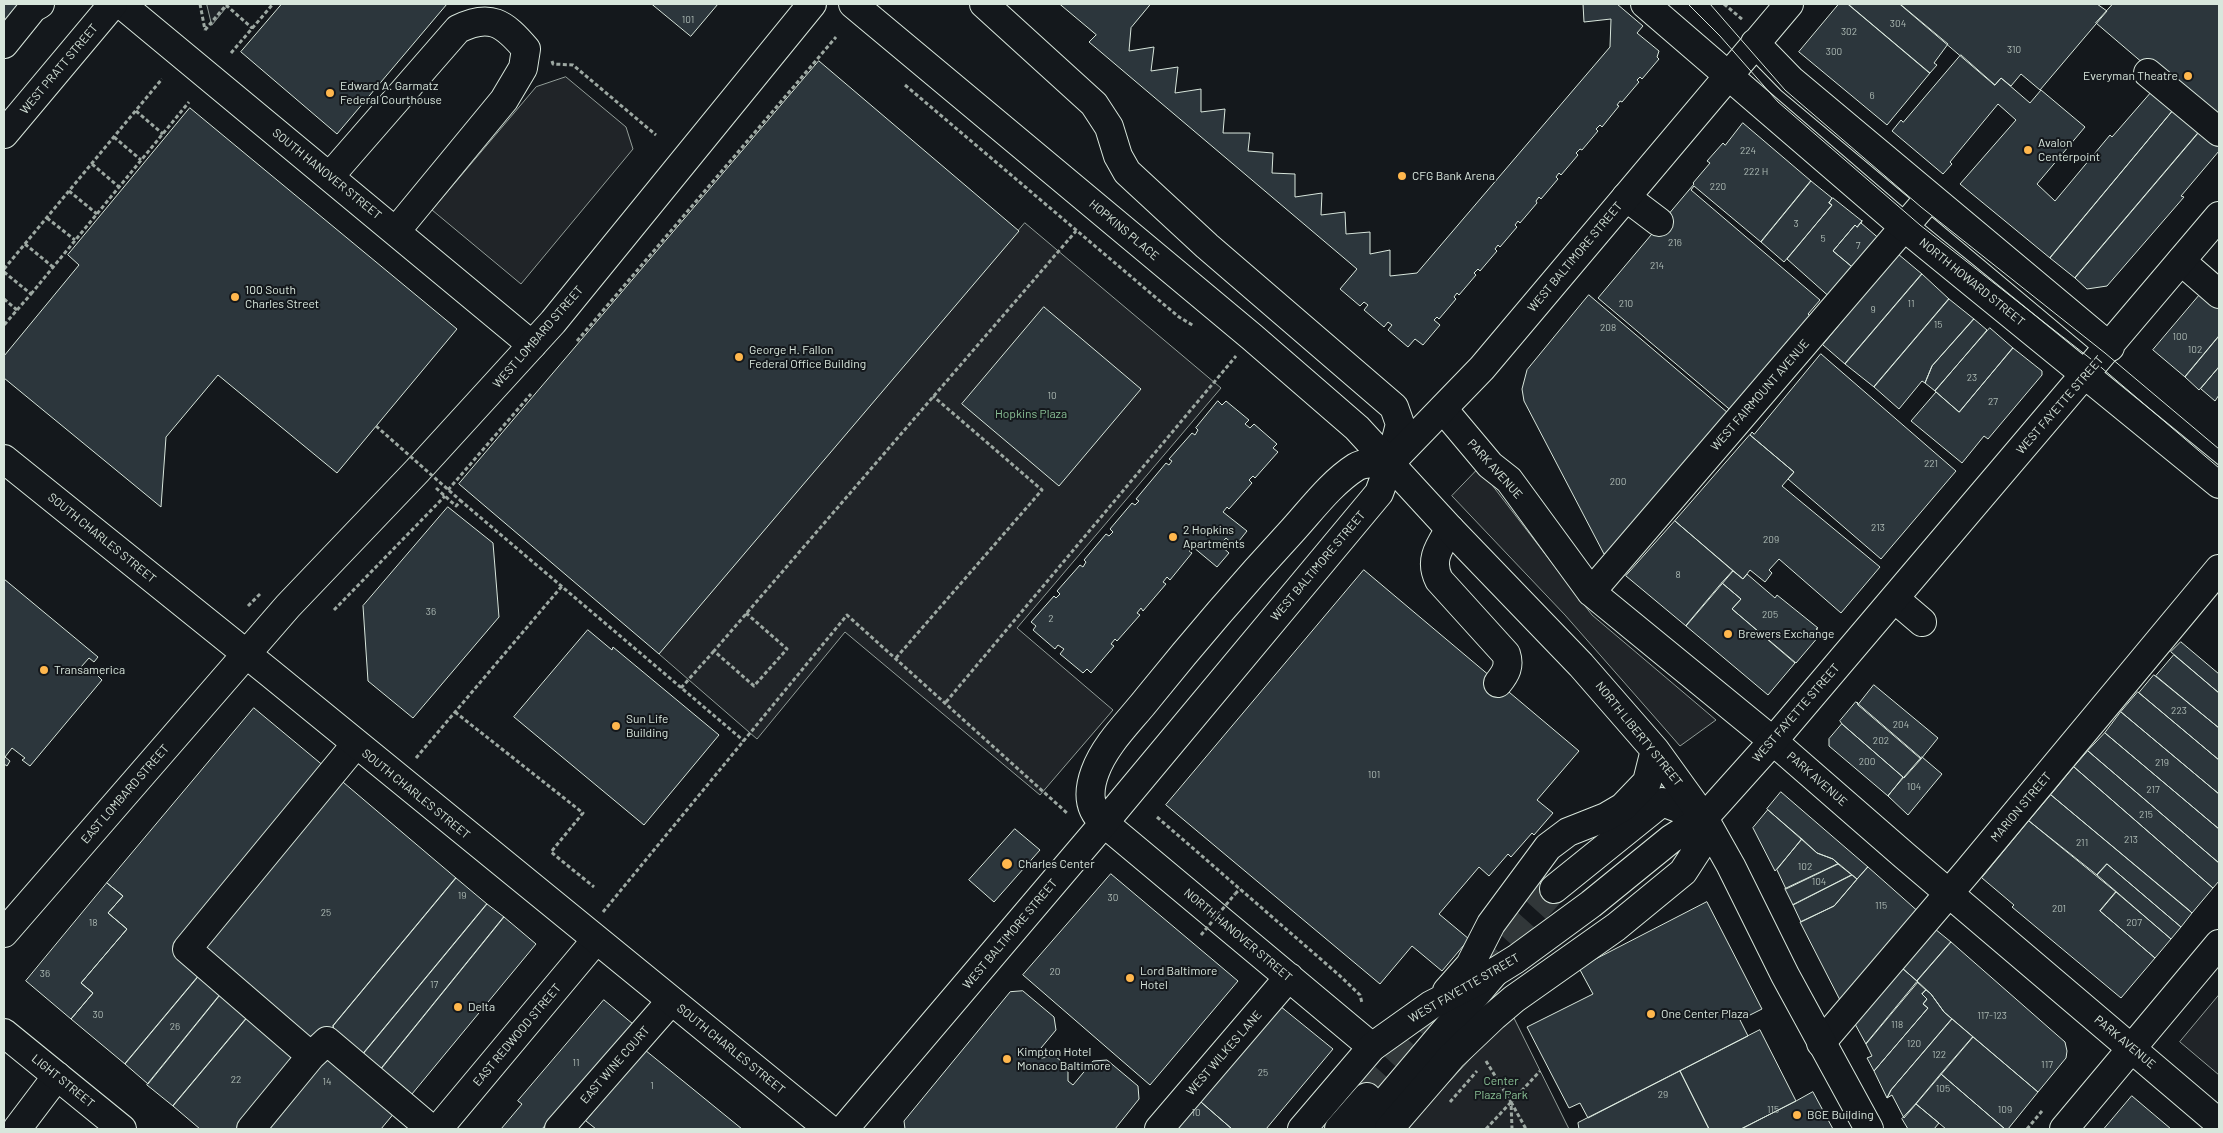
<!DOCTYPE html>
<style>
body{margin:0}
#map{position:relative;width:2223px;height:1133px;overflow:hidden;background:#14181c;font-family:Barlow,sans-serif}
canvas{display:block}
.frame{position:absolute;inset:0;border:5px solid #d8e6dc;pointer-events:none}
</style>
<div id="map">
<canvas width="2223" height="1133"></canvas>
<div class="frame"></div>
</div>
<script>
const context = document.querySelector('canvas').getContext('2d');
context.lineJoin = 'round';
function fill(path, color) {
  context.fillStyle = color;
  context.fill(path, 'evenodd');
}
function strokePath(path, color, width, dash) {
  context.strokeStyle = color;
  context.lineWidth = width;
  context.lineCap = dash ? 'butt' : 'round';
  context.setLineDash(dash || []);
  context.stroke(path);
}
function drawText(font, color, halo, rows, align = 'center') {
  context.font = font + ' Barlow,sans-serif';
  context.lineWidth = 4;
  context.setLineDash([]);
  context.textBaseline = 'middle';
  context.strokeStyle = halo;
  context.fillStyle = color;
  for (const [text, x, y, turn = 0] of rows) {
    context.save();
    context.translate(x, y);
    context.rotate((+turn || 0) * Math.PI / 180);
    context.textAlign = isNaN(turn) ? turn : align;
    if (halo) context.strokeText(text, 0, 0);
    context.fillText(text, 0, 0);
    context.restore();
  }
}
const green = new Path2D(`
 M207,4H229L212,25Z
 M566,77L626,127L633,149L521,284L432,210L536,87Z
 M1025,223L1221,388L1017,628L1113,710L1040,795L845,632L757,739L659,654Z
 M1479,468L1592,615L1716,720L1680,746L1565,615L1452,496Z
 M2219,995V1075L2180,1042Z
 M1512,1014L1569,1129H1406Z`);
const building = new Path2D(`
 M4,4H27L4,38Z
 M282,4H447L337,134L241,52Z
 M652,4H718L691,36Z
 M1060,4H1617L1643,26L1637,33L1659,51L1657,57L1659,59L1642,79L1640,77L1637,80L1639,82L1622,102L1620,101L1617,105L1619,106L1602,127L1600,125L1596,129L1598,131L1582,150L1580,149L1576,153L1578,155L1561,175L1559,173L1556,177L1558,179L1541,199L1539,197L1536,201L1537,203L1520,223L1518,221L1515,225L1517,227L1500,247L1498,245L1495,249L1497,251L1480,271L1478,269L1474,273L1476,275L1459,295L1457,293L1454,297L1456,299L1439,319L1437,317L1434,320L1440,325L1423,345L1415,339L1408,347L1388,330L1392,325L1388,322L1384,327L1364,310L1368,305L1364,302L1360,306L1340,289L1357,269L1089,42L1096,35Z
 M1151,4H1583L1584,22L1611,19L1610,47L1417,273L1390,276V250L1370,254V232L1346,234L1345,212L1321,215L1322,193L1295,197V174L1272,173L1273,153L1248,151L1250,133H1223L1225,109L1201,112V89L1175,93L1178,67L1151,71L1154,47L1129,51L1131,28Z
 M1839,4H1848L1930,73L1887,125L1799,52Z
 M1848,4H1900L1948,44L1934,63L1937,65L1930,73Z
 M1900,4H2097L2107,11L2040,90L2021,74L2011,86L2001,78L1995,85Z
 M2113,4H2219V128L2096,23Z
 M1961,55L1995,85L2001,78L2030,103L2041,90L2085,127L2037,184L2055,201L2110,135L2112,137L2152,91L2179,103L2050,258L1960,184L2016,120L1998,104L1950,162L1952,164L1943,174L1892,131L1901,120L1903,122Z
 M819,61L1019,231L659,654L459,484Z
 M2181,101L2205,125L2075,278L2050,258Z
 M190,108L457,329L337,473L218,375L166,437L161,507L4,378V356L79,265L68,255Z
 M1743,123L1811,181L1761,242L1694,186L1691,190L1820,300L1808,314L1815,321L1734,413L1598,298L1694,184L1693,183L1710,163L1707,161L1723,143L1725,145Z
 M2205,125L2219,137V151L2181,196L2184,197L2107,286L2087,289L2075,278Z
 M1811,181L1832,198L1829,203L1832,205L1784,262L1761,242Z
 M1833,198L1862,221L1857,227L1855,225L1833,251L1857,271L1833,300L1787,259L1832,205L1829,203Z
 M1862,221L1861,223L1882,241L1857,271L1833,251L1855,225L1857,227Z
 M1898,254L1922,274L1845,364L1823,345Z
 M1922,274L1949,299L1874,387L1845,364Z
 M2203,291L2219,304V336L2185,377L2153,350Z
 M1589,295L1728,413L1612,550L1604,554L1524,401L1522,389L1527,370Z
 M1949,299L1974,319L1932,366L1925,383L1922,381L1899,409L1874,387Z
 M1044,307L1141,389L1059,486L962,404Z
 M1974,319L1987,330L1935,391L1925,383L1932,366Z
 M1990,328L2013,348L1959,412L1935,391Z
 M2219,336V367L2199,390L2185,377Z
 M2013,348L2042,371V375L1988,439L1984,436L1962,463L1911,421L1936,392L1959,412Z
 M1821,354L1956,471L1881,559L1788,479L1794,472L1750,435L1752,432L1754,434Z
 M2219,367V395L2215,401L2201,389Z
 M1218,401L1222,405L1226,401L1249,420L1245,424L1250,428L1254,424L1277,444L1273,448L1278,452L1255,478L1253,476L1249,480L1252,483L1229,509L1227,507L1223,512L1247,531L1235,546L1226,538L1220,545L1229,553L1217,567L1193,547L1189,551L1192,553L1170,580L1167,577L1163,582L1166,584L1143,611L1141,608L1137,613L1140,615L1117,641L1115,639L1111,644L1114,646L1091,673L1087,669L1083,673L1060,654L1064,649L1058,645L1055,649L1033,630L1036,626L1031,622L1054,596L1056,598L1060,594L1057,591L1080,565L1083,567L1086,562L1084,560L1106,534L1109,536L1113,532L1110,529L1132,503L1135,505L1139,501L1136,499L1166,463L1169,465L1172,461L1169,459L1192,433L1195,435L1198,430L1196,428Z
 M1750,435L1794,472L1782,486L1880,567L1841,613L1779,559L1769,570L1772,573L1765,582L1750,570L1743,579L1675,521Z
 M448,507L493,543L499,617L413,718L368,681L363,606Z
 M1675,521L1733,571L1686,626L1626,576Z
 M1364,570L1579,751L1537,800L1553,813L1534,835L1532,833L1511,857L1508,854L1489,876L1479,867L1439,914L1469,939L1442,971L1412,946L1380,984L1166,805Z
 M1733,571L1743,579L1747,574L1775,598L1777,595L1818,628L1816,629L1819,631L1816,634L1819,636L1796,663L1732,609L1741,599L1722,583Z
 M4,579L98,657L94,662L89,658L81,667L92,676L95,673L102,680L30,766L22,760L25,758L12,748L5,757L10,761L7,766L4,764Z
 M1722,583L1741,599L1732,609L1795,663L1768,695L1686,626Z
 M588,630L612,650L613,647L719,735L644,825L514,717Z
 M2181,642L2219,674V693L2171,652Z
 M2174,655L2219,693V728L2156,676Z
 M2154,675L2219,728V760L2139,693Z
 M1874,685L1938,738L1921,759L1858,705L1857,702L1858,704Z
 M2138,692L2219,760V794L2121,712Z
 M1856,702L1920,757L1921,759L1904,778L1842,724L1840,721Z
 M254,708L331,772L180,953L202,972L125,1064L71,1019L93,993L81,983L127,929L108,913L123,896L107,883Z
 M2121,712L2219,794V829L2105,733Z
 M1842,724L1903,777L1888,796L1829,746V739Z
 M2105,733L2219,829V863L2088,751Z
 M2088,751L2219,863V881L2213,888L2074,767Z
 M1922,757L1942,774L1908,815L1888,796Z
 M2074,767L2213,888L2192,913L2051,795Z
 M337,777L456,878L333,1026L334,1029L332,1028L316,1047L195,947Z
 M1781,792L1868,867L1857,879L1833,859L1817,853L1767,809Z
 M2051,795L2189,910L2192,913L2181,927L2107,864L2097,875L2029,821Z
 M1768,810L1802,839L1775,871L1753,828Z
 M2029,821L2116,892L2100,911L2155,958L2121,998L2012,907L2014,905L1982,878Z
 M1015,829L1040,850L994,902L969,880Z
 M1802,839L1817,853L1833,859L1838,864L1786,889L1777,870Z
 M1838,864L1852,875L1793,905L1785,889Z
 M2107,864L2181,927L2171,939L2097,875Z
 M1868,867L1921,914L1842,1004L1800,922L1834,906Z
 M1111,874L1238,981L1150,1085L1023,975Z
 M1852,875L1857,879L1834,906L1801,922L1793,905Z
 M456,878L487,904L363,1054L334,1029L333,1026Z
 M107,883L123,896L108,913L127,929L81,983L93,993L71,1019L26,981Z
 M2116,892L2171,939L2155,958L2100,911Z
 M1707,902L1762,1009L1740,1020L1748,1036L1588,1118L1580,1103L1569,1108L1527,1027L1593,994L1579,968Z
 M487,904L504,917L381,1069L363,1054Z
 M504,917L536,944L412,1094L381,1069Z
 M1935,929L1951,942L1917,981L1902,968Z
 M1951,942L2065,1042L2067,1051L2066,1058L2038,1092L1944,1012L1931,994L1917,981Z
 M1902,968L1918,982L1866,1044L1855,1024Z
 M202,972L224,990L148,1084L125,1064Z
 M1917,982L1926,990L1922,994L1927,999L1923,1004L1928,1008L1874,1071L1867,1058L1872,1056L1866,1044Z
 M224,990L251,1013L173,1106L147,1085Z
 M1926,990L1931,994L1944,1012L1952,1019L1891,1090L1887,1098L1874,1071L1928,1008L1923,1004L1927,999L1922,994Z
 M1023,991L1054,1017L1056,1030L1036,1054L1042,1058L1055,1056L1068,1067V1081L1073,1085L1093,1061L1107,1060L1138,1086L1139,1099L1115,1129H905L904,1121L1010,992Z
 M604,1000L633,1024L542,1129H501L522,1104L518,1101Z
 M1280,1006L1333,1049L1266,1129H1232L1194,1096Z
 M251,1013L300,1055L237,1129H200L173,1106Z
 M1952,1019L1973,1037L1904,1118L1892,1095L1887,1098L1891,1090Z
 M1760,1030L1796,1101L1741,1129H1709L1680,1071Z
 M1973,1037L2038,1092L2008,1129H2005L1941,1074Z
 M645,1050L742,1129H596L586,1121Z
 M320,1052L395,1112L381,1129H258Z
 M1680,1071L1709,1129H1579L1578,1123Z
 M1941,1074L2005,1129H1946L1916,1104Z
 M1813,1092L1833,1129H1741L1796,1101Z
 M1194,1096L1232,1129H1166Z
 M2132,1096L2171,1129H2104Z
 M1916,1104L1939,1123L1934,1129H1908L1902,1119Z`);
const minorTunnel = new Path2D(`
 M1367,1097L1554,889`);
const path = new Path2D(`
 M200,4L205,30
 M1724,4L1743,20
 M226,5L252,28
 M205,30L227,4
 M231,53L273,4
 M552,61L553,64L573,65L656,135
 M905,85L1161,302L1179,317L1194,326
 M136,111L163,134
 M114,137L141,160
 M92,164L119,187
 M69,191L97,214
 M47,218L75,240
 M25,244L53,267
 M4,269L162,79
 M4,272L31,294L4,325
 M31,294L189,102
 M4,299L17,310
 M577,341L836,37
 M436,488L456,506L461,501L744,741
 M448,490L531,394
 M248,606L260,594
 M334,610L445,496
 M746,613L787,649L754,686L714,651L1076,231
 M896,658L1042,490L933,396
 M681,688L714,651
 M946,702L1236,356
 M455,712L583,813L551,852L594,887
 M416,758L562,586
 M1157,817L1339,975L1360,995L1362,1003
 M1235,894L1240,889
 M603,912L847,615L1067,813
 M1486,1061L1511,1102L1512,1129
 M1450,1102L1477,1071
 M1511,1102L1526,1129
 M1486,1129L1540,1071
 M2027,1129L2042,1111`);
const minor = new Path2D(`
 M121,4L532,345
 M984,4L1094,104L1109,127L1118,156L1127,172L1207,246L1394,407L1400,424L1390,463
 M4,44L33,8L40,4
 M2148,73L2219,132
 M330,176L458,29C490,13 504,23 526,49L523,68L504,100L396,231
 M1626,197L1659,222
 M2181,261L2219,294
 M1443,409L1490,465L1509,480L1591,592L1773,741L1905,856L2219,1123
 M1450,529C1439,547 1429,560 1439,580L1506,654C1510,666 1506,673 1498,683
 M1591,592L1929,198
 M1895,599L1922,622
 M1104,823L1372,1047
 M1554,889L1662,802L1704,818
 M1821,1043L1967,872L2219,569
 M311,1056L187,949L356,744
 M17,1129L57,1076
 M251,1129L311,1056L327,1041L431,1129
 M438,1129L596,940
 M559,1129L671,1001
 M1159,1129L1289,977
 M1339,1129L1367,1097
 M1362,1129L1495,972
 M2064,1129L2219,944`);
const major = new Path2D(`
 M853,4L1252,337L1357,428L1450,529L1581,665L1655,750L1704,818L1731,866L1785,975L1869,1129
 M1645,4L1904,227L2219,484
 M1755,43L1791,80L2110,347
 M4,134L113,4
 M4,459L270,673L829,1129
 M1104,823C1088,809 1088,791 1095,772C1105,744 1130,721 1148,698C1194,641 1242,585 1292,531C1312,509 1331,483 1356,467C1364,462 1380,463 1390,463
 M4,933L288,606L417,471L553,322L812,4
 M1447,991L1470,965L1491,924L1548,847L1568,832L1606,817L1623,807L1647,782L1655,750
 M4,1033L122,1129
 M844,1129L1104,823L1379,493L1390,463L1482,368L1789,4
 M1302,1129L1372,1047L1431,1005L1495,972L1516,959L1591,904L1671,839L1704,818L1773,741L2219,216
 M1389,1129L1452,1056L1494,1016L1514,999L1616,927L1683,872L1698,849L1704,818`);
const tram = new Path2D(`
 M1688,4L1720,36L1778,102L1920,225L2096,363L2219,468
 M1710,4L1785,90L1921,207L2105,353L2219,449`);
const pathBridge = new Path2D(`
 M376,426L461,501
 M1201,935L1235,894`);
const markers = [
 [2188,76,5,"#ffb74d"],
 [330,93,5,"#ffb74d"],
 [2028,150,5,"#ffb74d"],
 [1402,176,5,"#ffb74d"],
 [235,297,5,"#ffb74d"],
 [739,357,5,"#ffb74d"],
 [1173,537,5,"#ffb74d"],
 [1728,634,5,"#ffb74d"],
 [44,670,5,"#ffb74d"],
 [616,726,5,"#ffb74d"],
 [1007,864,6,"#ffb74d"],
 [1130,978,5,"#ffb74d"],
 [458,1007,5,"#ffb74d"],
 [1651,1014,5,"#ffb74d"],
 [1007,1059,5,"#ffb74d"],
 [1797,1115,5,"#ffb74d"]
];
const numberNames = [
 ["101",688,20],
 ["304",1898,24],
 ["302",1849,32],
 ["310",2014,50],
 ["300",1834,52],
 ["6",1872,96],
 ["224",1748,151],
 ["222 H",1756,172],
 ["220",1718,187],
 ["3",1796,224],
 ["5",1823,239],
 ["216",1675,243],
 ["7",1858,246],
 ["214",1657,266],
 ["210",1626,304],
 ["11",1911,304],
 ["9",1873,310],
 ["15",1938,325],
 ["208",1608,328],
 ["100",2180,337],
 ["102",2195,350],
 ["23",1972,378],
 ["10",1052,396],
 ["27",1993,402],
 ["221",1931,464],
 ["200",1618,482],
 ["213",1878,528],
 ["209",1771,540],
 ["8",1678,575],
 ["36",431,612],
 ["205",1770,615],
 ["2",1051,619],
 ["223",2179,711],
 ["204",1901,725],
 ["202",1881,741],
 ["200",1867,762],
 ["219",2162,763],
 ["101",1374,775],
 ["104",1914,787],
 ["217",2153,790],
 ["215",2146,815],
 ["213",2131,840],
 ["211",2082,843],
 ["102",1805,867],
 ["104",1819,882],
 ["19",462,896],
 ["30",1113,898],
 ["115",1881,906],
 ["201",2059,909],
 ["25",326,913],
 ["18",93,923],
 ["207",2134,923],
 ["20",1055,972],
 ["36",45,974],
 ["17",434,985],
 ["30",98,1015],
 ["117-123",1992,1016],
 ["118",1897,1025],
 ["26",175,1027],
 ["120",1914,1044],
 ["122",1939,1055],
 ["11",576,1063],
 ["117",2047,1065],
 ["25",1263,1073],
 ["22",236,1080],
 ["14",327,1082],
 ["1",652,1086],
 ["105",1943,1089],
 ["29",1663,1095],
 ["115",1773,1110],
 ["109",2005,1110],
 ["10",1196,1113]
];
const streetNames = [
 ["WEST PRATT STREET",59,69,-50],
 ["SOUTH HANOVER STREET",327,174,39],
 ["HOPKINS PLACE",1124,230,40],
 ["WEST BALTIMORE STREET",1575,257,-50],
 ["NORTH HOWARD STREET",1972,282,39],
 ["WEST LOMBARD STREET",538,337,-49],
 ["WEST FAIRMOUNT AVENUE",1760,395,-49],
 ["WEST FAYETTE STREET",2060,405,-49],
 ["PARK AVENUE",1495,469,48],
 ["SOUTH CHARLES STREET",102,538,39],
 ["WEST BALTIMORE STREET",1318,566,-50],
 ["WEST FAYETTE STREET",1796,713,-49],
 ["NORTH LIBERTY STREET",1639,734,51],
 ["PARK AVENUE",1817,779,41],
 ["EAST LOMBARD STREET",125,794,-49],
 ["SOUTH CHARLES STREET",416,794,39],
 ["MARION STREET",2021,807,-50],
 ["WEST BALTIMORE STREET",1010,934,-50],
 ["NORTH HANOVER STREET",1238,935,40],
 ["WEST FAYETTE STREET",1464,988,-30],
 ["EAST REDWOOD STREET",517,1035,-50],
 ["PARK AVENUE",2125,1042,40],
 ["SOUTH CHARLES STREET",731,1049,39],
 ["WEST WILKES LANE",1224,1053,-49],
 ["EAST WINE COURT",615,1065,-49],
 ["LIGHT STREET",63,1081,39]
];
const poiNames = [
 ["Everyman Theatre",2178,76,"right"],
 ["Edward A. Garmatz",340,86],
 ["Federal Courthouse",340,100],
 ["Avalon",2038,143],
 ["Centerpoint",2038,157],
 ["CFG Bank Arena",1412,176],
 ["100 South",245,290],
 ["Charles Street",245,304],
 ["George H. Fallon",749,350],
 ["Federal Office Building",749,364],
 ["2 Hopkins",1183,530],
 ["Apartments",1183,544],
 ["Brewers Exchange",1738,634],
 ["Transamerica",54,670],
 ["Sun Life",626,719],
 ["Building",626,733],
 ["Charles Center",1018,864],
 ["Lord Baltimore",1140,971],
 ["Hotel",1140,985],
 ["Delta",468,1007],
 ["One Center Plaza",1661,1014],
 ["Kimpton Hotel",1017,1052],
 ["Monaco Baltimore",1017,1066],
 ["BGE Building",1807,1115]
];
const parkNames = [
 ["Hopkins Plaza",1031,414],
 ["Center",1501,1081],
 ["Plaza Park",1501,1095]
];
fill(green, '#202428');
strokePath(green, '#939e99', 1);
fill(building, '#2c363c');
strokePath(building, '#d8e6dc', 1);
strokePath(minorTunnel, '#313739', 28, [28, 14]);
strokePath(minor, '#d8e6dc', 30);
strokePath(major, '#d8e6dc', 30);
strokePath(path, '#9da8a2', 3, [4, 2.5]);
strokePath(minor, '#14181c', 28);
strokePath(major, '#14181c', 28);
strokePath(tram, '#d8e6dc', 1);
strokePath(pathBridge, '#9da8a2', 3, [4, 2.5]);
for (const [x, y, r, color] of markers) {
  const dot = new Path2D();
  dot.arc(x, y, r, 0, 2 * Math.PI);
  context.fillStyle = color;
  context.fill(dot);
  strokePath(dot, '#14181c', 2);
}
drawText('10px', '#adbab4', null, numberNames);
drawText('12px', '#d8e6dc', '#14181c', streetNames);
drawText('12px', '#d8e6dc', '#14181c', poiNames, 'left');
drawText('12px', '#8ac095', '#14181c', parkNames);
</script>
